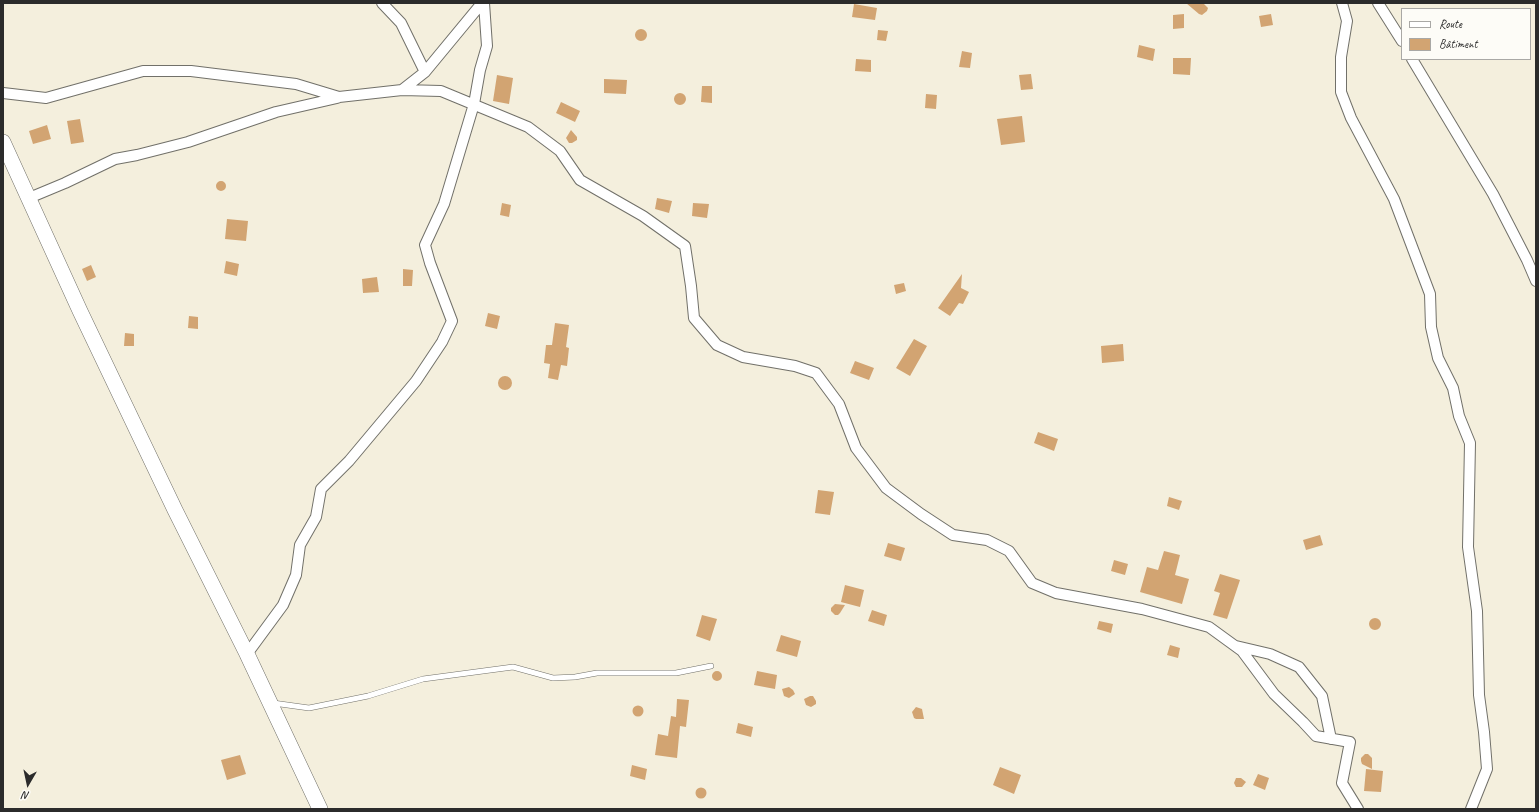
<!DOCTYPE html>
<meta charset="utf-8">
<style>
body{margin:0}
#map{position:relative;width:1539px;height:812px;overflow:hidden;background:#f4efdd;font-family:Caveat,sans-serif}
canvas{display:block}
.frame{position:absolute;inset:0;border:4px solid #2b2b2b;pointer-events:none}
.legend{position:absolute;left:1401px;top:8px;width:130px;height:52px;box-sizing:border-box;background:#fdfcf7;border:1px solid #a9a8a5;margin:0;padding:5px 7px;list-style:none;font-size:12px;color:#2b2b2b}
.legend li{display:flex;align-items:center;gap:8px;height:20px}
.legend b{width:20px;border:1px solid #a9a8a5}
.north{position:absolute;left:8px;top:764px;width:40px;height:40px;-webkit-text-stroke:3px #fdfcf7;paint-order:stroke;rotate:189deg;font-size:11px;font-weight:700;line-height:16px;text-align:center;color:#2b2b2b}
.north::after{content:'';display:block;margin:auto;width:14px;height:18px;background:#2b2b2b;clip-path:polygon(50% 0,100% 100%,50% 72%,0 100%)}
</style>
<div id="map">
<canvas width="1539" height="812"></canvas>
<div class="frame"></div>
<ul class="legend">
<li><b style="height:5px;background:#fff"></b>Route</li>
<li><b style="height:11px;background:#d2a472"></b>Bâtiment</li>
</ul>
<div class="north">N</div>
</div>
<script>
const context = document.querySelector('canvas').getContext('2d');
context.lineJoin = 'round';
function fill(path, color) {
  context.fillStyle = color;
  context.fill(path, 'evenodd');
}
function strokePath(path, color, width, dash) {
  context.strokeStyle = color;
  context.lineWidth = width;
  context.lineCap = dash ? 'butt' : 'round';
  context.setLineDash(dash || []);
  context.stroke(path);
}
const building = new Path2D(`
 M1186,3L1204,4L1208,8L1207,11L1202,15L1199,14Z
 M854,4L877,8L875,20L852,17Z
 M1184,14V28L1173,29V15Z
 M1271,14L1273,25L1261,27L1259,16Z
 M635 35a6 6 0 1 1 12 0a6 6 0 1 1-12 0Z
 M878,30L888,31L886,41L877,40Z
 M1139,45L1155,49L1153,61L1137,57Z
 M962,51L972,53L970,68L959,67Z
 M1173,58H1191L1190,75L1173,74Z
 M856,59L871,60V72L855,71Z
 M1031,74L1033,89L1021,90L1019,75Z
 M497,75L513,78L509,104L493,101Z
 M604,79L627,80L626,94L604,93Z
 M702,86H712V103L701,102Z
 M674 99a6 6 0 1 1 12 0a6 6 0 1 1-12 0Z
 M926,94L937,95L936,109L925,108Z
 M561,102L580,111L575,122L556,113Z
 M1022,116L1025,142L1001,145L997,119Z
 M80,119L84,142L71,144L67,121Z
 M47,125L51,139L33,144L29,131Z
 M571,130L577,137V140L572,143H569L566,138Z
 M216 186a5 5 0 1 1 10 0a5 5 0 1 1-10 0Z
 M657,198L672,201L669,213L655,209Z
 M502,203L511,205L509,217L500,215Z
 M693,203L709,204L707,218L692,216Z
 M227,219L248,221L246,241L225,239Z
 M226,261L239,264L237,276L224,273Z
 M91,265L96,277L87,281L82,269Z
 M403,269L413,270L412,286H403Z
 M962,274L961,288L969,292L963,304L959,303L950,316L938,308Z
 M377,277L379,292L363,293L362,279Z
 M904,283L906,291L896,294L894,285Z
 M488,313L500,316L497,329L485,326Z
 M189,316L198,317V329L188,328Z
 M555,323L569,325L566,347L569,348L567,366L561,365L558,380L548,378L550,364L544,363L546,345H552Z
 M125,333L134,334V346H124Z
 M914,339L927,346L910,376L896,368Z
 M1123,344L1124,361L1102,363L1101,346Z
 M855,361L874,368L869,380L850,373Z
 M498 383a7 7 0 1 1 14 0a7 7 0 1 1-14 0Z
 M1038,432L1058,439L1054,451L1034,443Z
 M818,490L834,492L830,515L815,513Z
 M1169,497L1182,501L1179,510L1167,506Z
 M1320,535L1323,545L1306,550L1303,540Z
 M888,543L905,548L901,561L884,556Z
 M1164,551L1180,555L1175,575L1189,579L1182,604L1140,592L1147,567L1158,570Z
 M1114,560L1128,564L1125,575L1111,571Z
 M1220,574L1240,580L1227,619L1213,615L1220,593L1214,591Z
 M845,585L864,590L860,607L841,602Z
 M835,604L845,605L840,613L838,615H835L831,611V608Z
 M872,610L887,615L884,626L868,621Z
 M702,615L717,619L710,641L696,636Z
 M1369 624a6 6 0 1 1 12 0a6 6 0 1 1-12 0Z
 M1099,621L1113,624L1111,633L1097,629Z
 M781,635L801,641L797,657L776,651Z
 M1170,645L1180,648L1178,658L1167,655Z
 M712 676a5 5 0 1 1 10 0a5 5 0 1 1-10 0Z
 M757,671L777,675L775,689L754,685Z
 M789,687L793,690L795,694L789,698L784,696L782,689Z
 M810,696H813L816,701V704L811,707L806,705L804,699Z
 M677,699L689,700L686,727L680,726L677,758L655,755L658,734L668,736L671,716L676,717Z
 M632.5 711a5.5 5.5 0 1 1 11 0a5.5 5.5 0 1 1-11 0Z
 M916,707L922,709L924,719H916L914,718L912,712Z
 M738,723L753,727L751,737L736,733Z
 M1365,754H1368L1372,758V769L1362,764L1361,761V758Z
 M240,755L246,774L227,780L221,760Z
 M632,765L647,769L645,780L630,776Z
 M1000,767L1021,775L1014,794L993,785Z
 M1366,769L1383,771L1381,792L1364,791Z
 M1258,774L1269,778L1265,790L1253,785Z
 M1236,778H1241L1246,782L1242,787H1236L1234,783Z
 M695.5 793a5.5 5.5 0 1 1 11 0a5.5 5.5 0 1 1-11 0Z`);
const service = new Path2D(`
 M273,703L309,708L368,696L423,679L513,667L553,678L575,677L597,673H676L711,666`);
const minor = new Path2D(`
 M382,3L401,23L425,72
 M1342,3L1347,21L1341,57V92L1351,118L1394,199L1430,294L1431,327L1438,358L1453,388L1459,416L1470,443L1468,547L1477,611L1479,695L1484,732L1487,769L1471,809
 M1378,3L1402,41
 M1412,59L1493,194L1527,260L1536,281
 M402,90L425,72L482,3
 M3,93L46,98L143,71H191L296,84L339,97L402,90L441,91L528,127L560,151L580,180L643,216L685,246L691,286L694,318L717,345L743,357L795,366L816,373L839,404L856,448L886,488L921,514L953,535L987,540L1009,551L1032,583L1056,593L1142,609L1209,627L1242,651L1274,694L1303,722L1316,736L1350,742L1342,783L1358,809
 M29,198L65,183L115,159L137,155L188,142L276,112L337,98
 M1236,646L1270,654L1299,667L1322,696L1331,739
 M247,654L283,605L296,575L300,545L316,517L321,489L349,461L416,381L442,342L452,321L430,263L425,245L444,204L474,104L480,70L487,46L484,3`);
const secondary = new Path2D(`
 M3,142L80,311L175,510L247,654L320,809`);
fill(building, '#d2a472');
strokePath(service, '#717069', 6);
strokePath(minor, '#717069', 12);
strokePath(secondary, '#717069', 16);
strokePath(service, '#fff', 5);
strokePath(minor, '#fff', 10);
strokePath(secondary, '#fff', 15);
</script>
